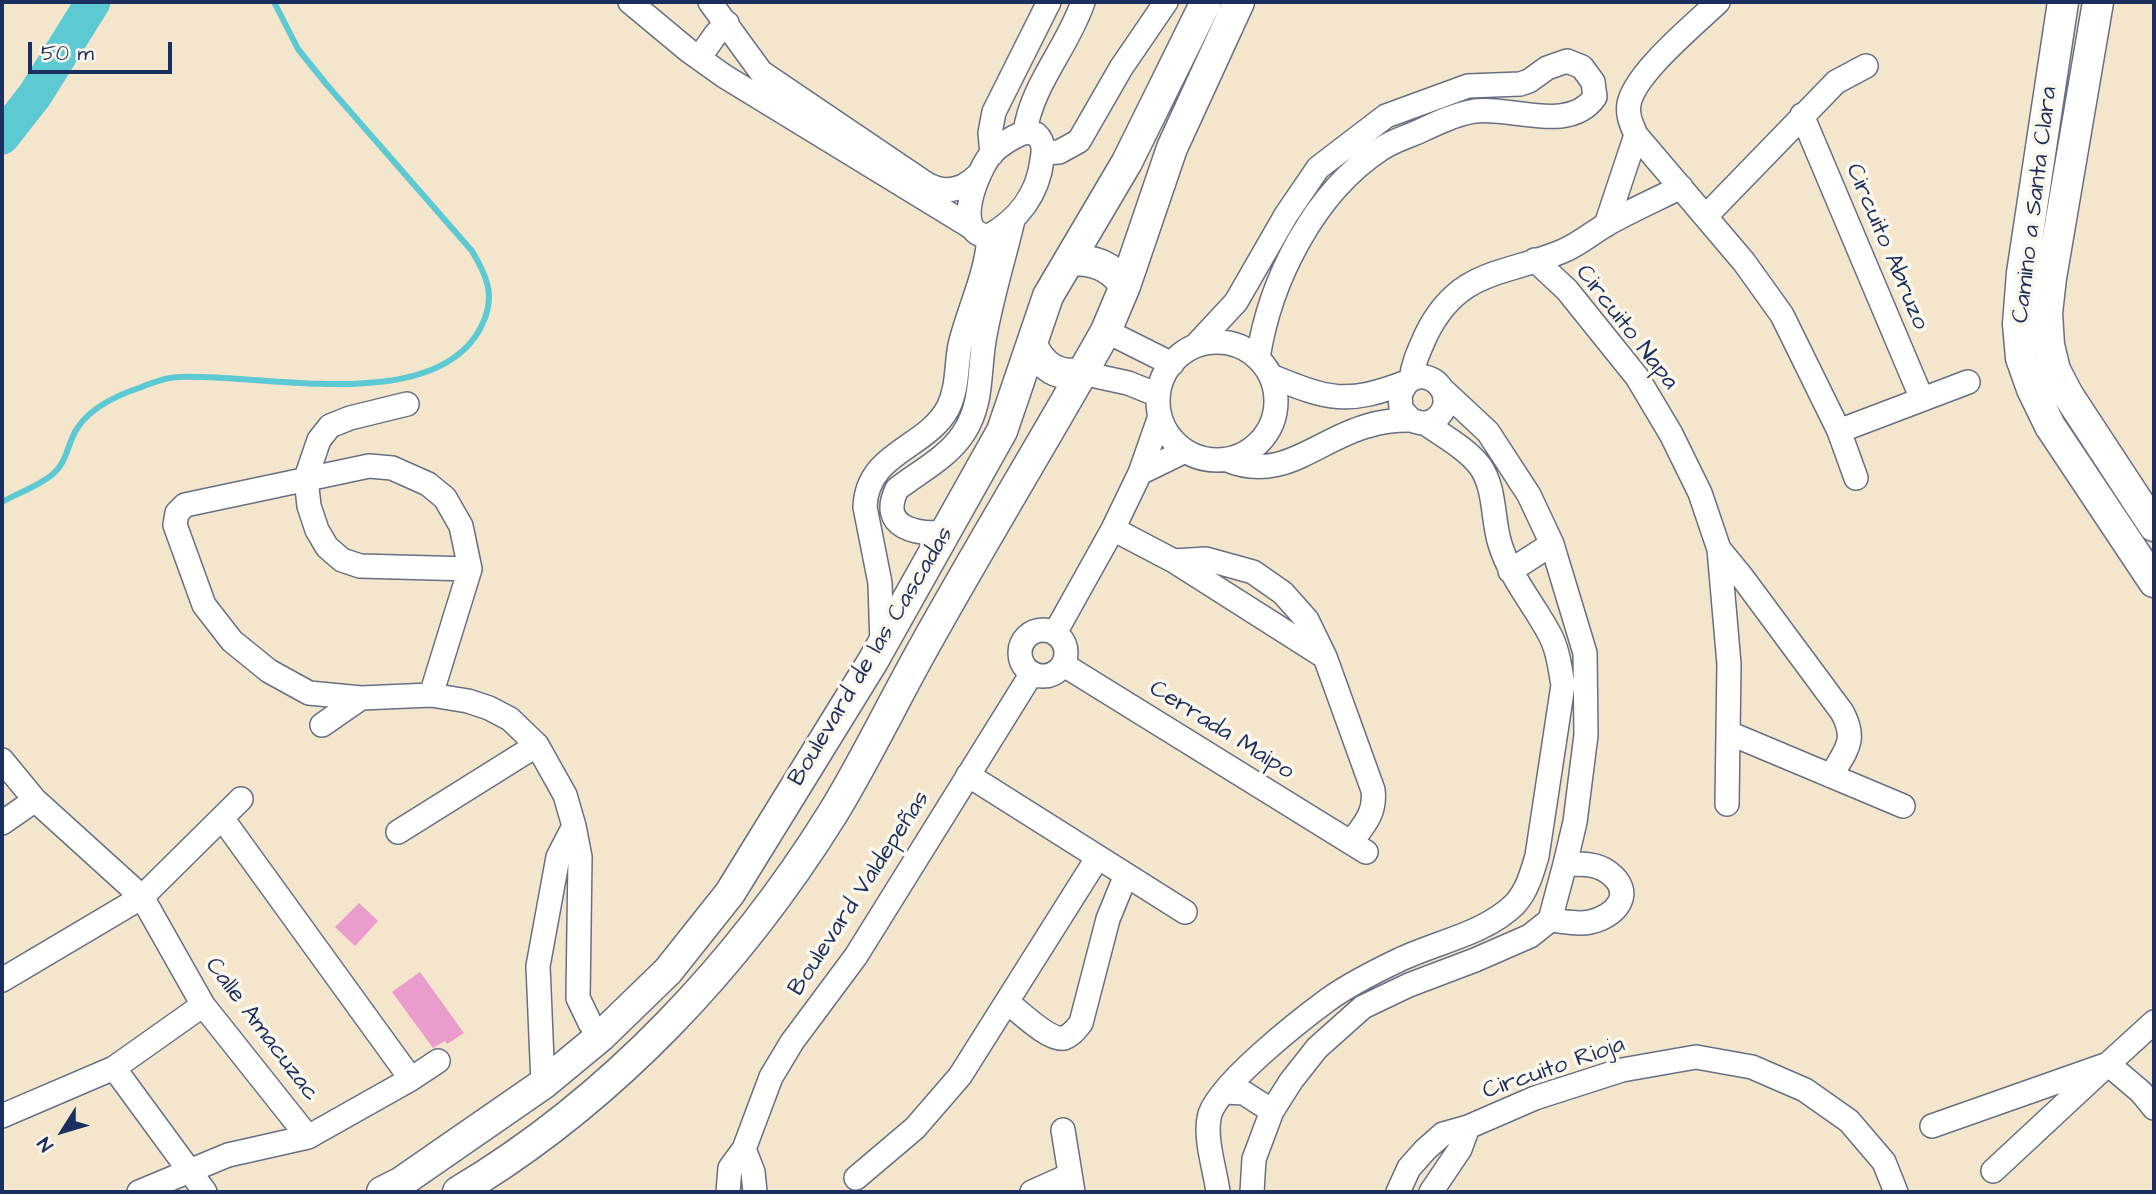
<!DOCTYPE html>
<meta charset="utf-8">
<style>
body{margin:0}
#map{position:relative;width:2156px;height:1194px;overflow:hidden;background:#f3e6cc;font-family:"Architects Daughter",sans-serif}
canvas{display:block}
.frame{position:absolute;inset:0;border:4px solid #1b2f5e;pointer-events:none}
.north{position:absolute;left:28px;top:1096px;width:70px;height:70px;-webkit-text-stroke:5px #fbf7ec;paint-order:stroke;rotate:233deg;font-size:19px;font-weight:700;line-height:28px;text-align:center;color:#1b2f5e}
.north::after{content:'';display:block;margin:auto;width:24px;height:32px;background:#1b2f5e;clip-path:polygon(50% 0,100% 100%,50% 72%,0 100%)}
.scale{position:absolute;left:28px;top:42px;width:144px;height:32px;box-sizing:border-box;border:4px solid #1b2f5e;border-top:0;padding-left:9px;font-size:21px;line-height:24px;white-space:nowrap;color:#1b2f5e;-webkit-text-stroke:5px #fbf7ec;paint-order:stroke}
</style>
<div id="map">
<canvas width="2156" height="1194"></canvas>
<div class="frame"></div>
<div class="north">N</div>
<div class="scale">50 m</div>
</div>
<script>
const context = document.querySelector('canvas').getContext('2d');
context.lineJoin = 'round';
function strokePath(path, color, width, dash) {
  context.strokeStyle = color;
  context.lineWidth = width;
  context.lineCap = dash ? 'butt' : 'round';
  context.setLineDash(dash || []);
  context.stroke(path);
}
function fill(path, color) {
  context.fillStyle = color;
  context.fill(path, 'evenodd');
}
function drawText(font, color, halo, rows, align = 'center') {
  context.font = font + ' "Architects Daughter",sans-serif';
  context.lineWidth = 7;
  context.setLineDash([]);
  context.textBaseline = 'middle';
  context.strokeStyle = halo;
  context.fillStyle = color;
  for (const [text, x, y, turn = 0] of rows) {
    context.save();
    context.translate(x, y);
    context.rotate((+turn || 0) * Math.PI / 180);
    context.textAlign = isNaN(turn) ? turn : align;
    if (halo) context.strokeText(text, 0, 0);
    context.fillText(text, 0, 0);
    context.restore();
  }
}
const stream = new Path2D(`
 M2,502C18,493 39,486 53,474C66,463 67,447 75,432C87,410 115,396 139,388C151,383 167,377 180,377C261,373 438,417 482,325C496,296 487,276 472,251L327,85L298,49L274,2`);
const river = new Path2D(`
 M2,137L35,95L93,2`);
const building = new Path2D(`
 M359,903L378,921L355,946L335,927Z
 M420,972L464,1033L447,1044L445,1041L433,1048L392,992Z`);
const minor = new Path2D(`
 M630,2L689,51L724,76L971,227
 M710,2L761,72L925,183C943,194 962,191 977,176
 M1718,2C1695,24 1634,74 1629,104C1627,116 1632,125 1636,135L1744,262L1782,315L1839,431L1856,478
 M699,58L716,34L727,23
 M1802,115L1922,399
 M1025,132L1036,134C1044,141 1044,150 1042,160C1038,194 1018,220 989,236C950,235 978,169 992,153C1002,143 1013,137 1025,132Z
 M1025,132C1032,84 1068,47 1083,2
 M1043,153L1059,152L1079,141L1121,68L1166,2
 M992,154L990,133L994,112L1049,2
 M1706,216L1836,82L1866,66
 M1606,225L1636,135
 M1535,260L1567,290L1637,377L1671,434L1700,493L1719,549L1729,664L1727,804
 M1106,331L1172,364
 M1158 401a59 59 0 1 1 118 0a59 59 0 1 1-118 0Z
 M1196,345L1236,302L1286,215L1318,168L1386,116L1468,86L1520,84L1529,81L1547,68L1567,61L1582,67L1593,82L1595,97C1569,134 1512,106 1475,111C1456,114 1437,123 1420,131C1407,137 1392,141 1381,149C1314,193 1270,280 1258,358
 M1082,373L1128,383L1158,395
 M1271,376C1330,400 1346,405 1407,382
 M1411,380C1413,363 1419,351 1426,335C1459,268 1504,276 1563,251C1580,244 1593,232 1609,223C1632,210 1657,199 1681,187
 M407,404L350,418L330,426L319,440L306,478L309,506L317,530L327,547L342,560L360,566L470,569
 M1839,431L1968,382
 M1227,460C1282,483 1317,440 1367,426C1380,422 1395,420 1409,420C1414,420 1420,424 1424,423C1435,423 1445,412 1445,402C1446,384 1425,369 1409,381C1405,384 1402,391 1400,395L1401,409L1411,420
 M1140,473L1185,451
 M1113,529L1174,561L1206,559L1253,572L1283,593L1307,620L1325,657L1373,790C1376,813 1364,825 1351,842
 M946,532C917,535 878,528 897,489C919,472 948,457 963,434C984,403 978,370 985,335C992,296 1004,258 1013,220
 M1719,549L1742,577L1842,712C1858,741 1845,751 1831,776
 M1174,561L1325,657
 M1510,571L1552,544
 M1020 653a23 23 0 1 1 46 0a23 23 0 1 1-46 0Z
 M1055,633L1113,529L1140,473L1160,416
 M882,645L880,583L865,507C867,452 926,449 948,408C958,388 956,366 960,345C969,308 987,274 989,236
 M1064,665L1366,852
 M431,695L470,569L461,526L445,498L428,484L392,468L369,466L185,505L177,513L175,525L204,605L232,641L269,671L309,693L361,698L431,695L468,701L489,708L510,719L537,745L565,795L574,826L580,857L578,998L590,1023L601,1036
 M322,725L361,698
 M1729,733L1903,806
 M2,760L35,800L142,897L203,1005L308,1137
 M968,775L1185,912
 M222,818L411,1079
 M2,823L35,800
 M398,832L537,745
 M1550,920C1563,921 1577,925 1590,922C1615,917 1637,893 1608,872C1596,863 1579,864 1565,864
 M2,980L142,897L241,799
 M1007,1002C1019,1011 1049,1041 1064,1038C1072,1035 1076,1029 1081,1023L1108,919L1126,875
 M114,1068L205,1192
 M543,1084L538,966L558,857L574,826
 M1225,1092L1244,1093L1272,1111
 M2,1116L114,1068L203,1005
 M1932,1126L2108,1064L2154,1022
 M1063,1130L1073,1192
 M744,1149L753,1172L755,1192
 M1993,1171L2108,1064L2141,1092L2154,1108
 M856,1178L915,1128L960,1076L1098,857
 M139,1192L228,1155L308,1137L411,1079L438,1061
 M728,1192L730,1168L744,1149L771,1077L792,1042L856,956L1032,673
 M1032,1192L1070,1175
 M1218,1192C1215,1169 1205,1141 1209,1118C1213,1088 1303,1018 1329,999C1350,984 1376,971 1399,960C1436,942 1485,934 1515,904C1527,891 1532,873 1537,856L1563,685C1560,668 1558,649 1549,633C1533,603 1510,577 1500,544C1492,519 1496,489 1480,466C1466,448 1443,436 1425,423
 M1252,1192L1254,1159L1272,1111L1291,1081L1317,1048L1363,1007L1409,985L1475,960L1530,936L1550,920L1565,864L1575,822L1586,735L1585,653L1552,544L1529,495L1488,432L1444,391
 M1398,1192L1409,1168L1425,1150L1443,1134L1468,1127L1535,1098L1622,1070L1696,1057L1752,1067L1805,1090L1849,1121L1884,1162L1896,1192
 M1431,1192L1460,1149L1468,1127`);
const major = new Path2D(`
 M2063,2L2022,273L2018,324L2021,358L2032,389L2050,426L2154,582
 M2098,2L2051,278L2047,313L2049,345L2055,370L2068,395L2154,526
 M1069,261C1092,258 1112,266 1125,286
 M1032,345C1042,367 1058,377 1082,373
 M382,1192L400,1183L543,1084L601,1036L668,971L730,893L873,661L1002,431L1048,296L1127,162L1206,2
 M458,1192C612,1100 739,964 833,813C866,759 894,700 925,645C984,539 1047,436 1106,331L1125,286L1172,148L1239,2`);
const streetNames = [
 ["Camino a Santa Clara",2036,205,-83],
 ["Circuito Abruzo",1886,247,67],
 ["Circuito Napa",1626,328,52],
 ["Boulevard de las Cascadas",872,657,-59],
 ["Cerrada Maipo",1221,731,32],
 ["Boulevard Valdepeñas",860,894,-57],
 ["Calle Amacuzac",261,1030,53],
 ["Circuito Rioja",1554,1069,-19]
];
strokePath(stream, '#5cc9d3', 6);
strokePath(river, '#5cc9d3', 35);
fill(building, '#ea9ccc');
strokePath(minor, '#676f84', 26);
strokePath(major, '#676f84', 33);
strokePath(minor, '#fff', 23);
strokePath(major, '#fff', 30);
drawText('24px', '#1b2f5e', '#fbf7ec', streetNames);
</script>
